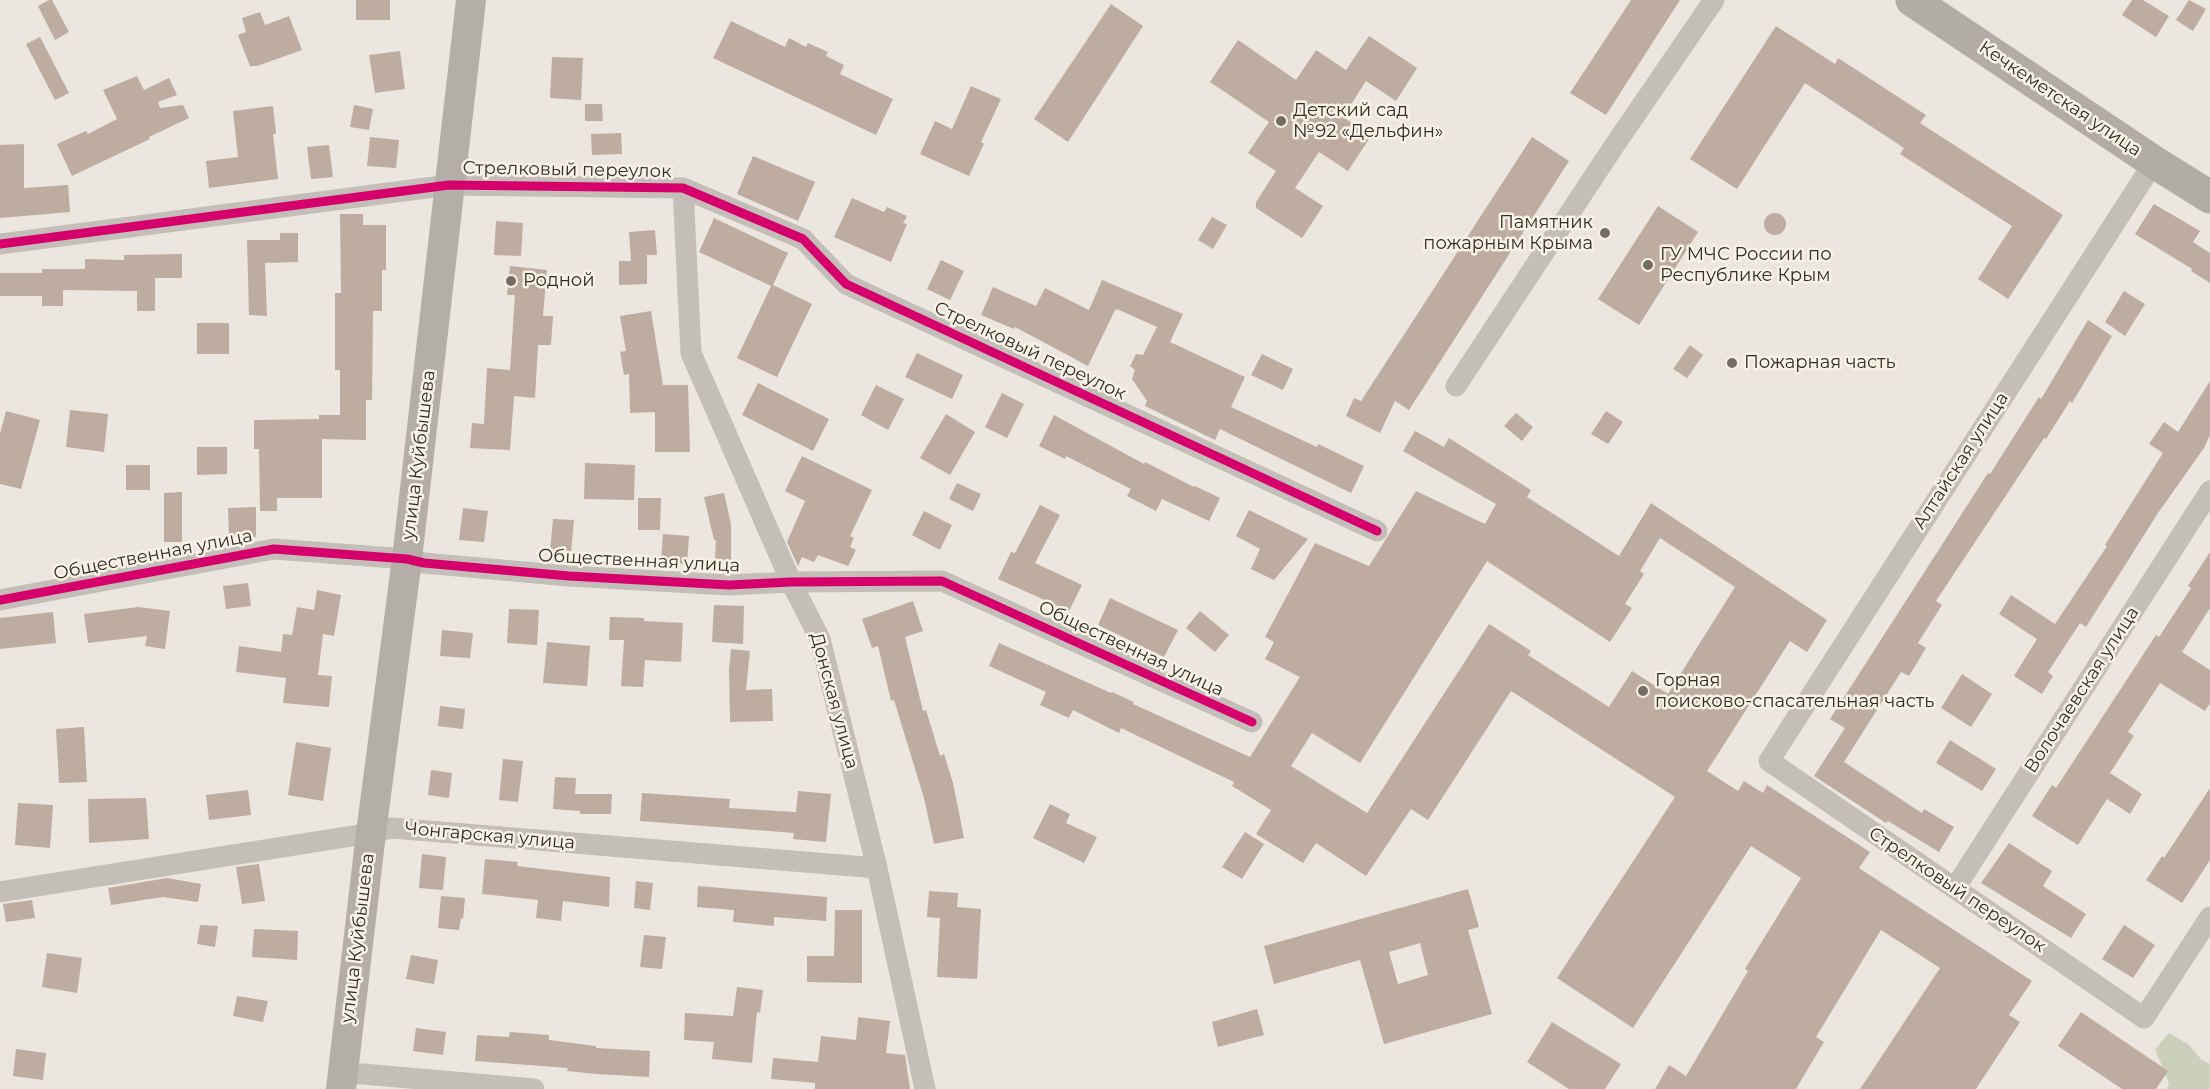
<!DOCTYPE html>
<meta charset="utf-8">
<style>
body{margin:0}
canvas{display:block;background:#ebe6df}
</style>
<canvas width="2210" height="1089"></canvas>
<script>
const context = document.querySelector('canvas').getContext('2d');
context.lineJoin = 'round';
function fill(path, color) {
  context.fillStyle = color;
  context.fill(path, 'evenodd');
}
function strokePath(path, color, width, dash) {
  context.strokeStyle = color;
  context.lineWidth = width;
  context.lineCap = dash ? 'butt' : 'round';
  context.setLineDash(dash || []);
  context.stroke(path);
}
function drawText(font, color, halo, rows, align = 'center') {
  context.font = font + ' Montserrat,sans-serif';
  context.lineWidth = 5;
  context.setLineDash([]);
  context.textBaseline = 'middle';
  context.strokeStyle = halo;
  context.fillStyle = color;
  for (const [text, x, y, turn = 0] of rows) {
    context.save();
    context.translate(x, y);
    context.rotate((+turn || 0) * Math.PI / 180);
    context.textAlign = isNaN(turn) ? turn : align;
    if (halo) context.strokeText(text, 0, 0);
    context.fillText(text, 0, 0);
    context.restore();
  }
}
const green = new Path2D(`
 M2169,1033L2188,1044L2201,1059L2210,1064V1089H2167L2169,1083L2155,1049Z`);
const building = new Path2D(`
 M49,0H52L69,32L55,40L38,6Z
 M356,0H390V20H356Z
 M1631,0H1680L1606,115L1570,93Z
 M2132,0H2143L2169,16L2156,37L2122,15Z
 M2189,0L2206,9L2193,31L2176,20Z
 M1111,4L1143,26L1068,142L1034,119Z
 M260,12L265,25L289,16L302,50L257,66H250L238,35L246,32L242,18Z
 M731,21L785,47L789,38L806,47L808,43L828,52L826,56L844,65L840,74L893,99L876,135L713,58Z
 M1776,26L1835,64L1838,58L1926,115L1920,123L2063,215L2008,299L1978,279L2012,226L1900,154L1904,148L1805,83L1737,189L1690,159Z
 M1369,36L1417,68L1396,101L1366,81L1343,117L1371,136L1348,171L1319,152L1295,188L1323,206L1302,238L1256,208V202L1276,171L1248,153L1269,122L1210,82L1238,40L1296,80L1316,50L1346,70Z
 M40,37L69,93L55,100L26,44Z
 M400,51L405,89L375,93L369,55Z
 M552,57L583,58L581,100L550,98Z
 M137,76L144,90L169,78L177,95L158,102L160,108L183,105L189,118L149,137L150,139L72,176L57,144L86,131L88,134L117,119L103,90Z
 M971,86L1001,99L981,142L984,144L969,176L920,154L935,121L952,129Z
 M585,104H602L603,121H585Z
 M354,105L373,109L369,130L350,127Z
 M273,106L276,134H273L278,179L209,188L206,161L238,157L233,111Z
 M621,133L622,154L592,155L591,134Z
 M370,137L399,140L396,168L367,166Z
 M1532,137L1569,161L1409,410L1395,401L1380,433L1346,416L1354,398L1361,401Z
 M24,144V188L68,185L70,212L0,218V145Z
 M329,145L333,177L311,179L307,147Z
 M753,156L815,182L798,221L737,194Z
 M852,198L884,212L887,207L907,216L903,223L907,224L891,262L834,237Z
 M2154,204L2200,231L2193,242L2210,253V283L2191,271L2192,269L2135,234Z
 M1658,206L1698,232L1639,325L1598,299Z
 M1764 224a11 11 0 1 1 22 0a11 11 0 1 1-22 0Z
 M340,214H363V225H386V270H382V311H373L372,400H366V440L322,439V498H277V511H260L259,449H254V420L319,419V415H340V370H335V293H341Z
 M1212,217L1227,225L1213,249L1198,240Z
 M714,218L788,253L773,285L812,304L777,377L737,358L771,286L699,252Z
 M496,221L523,223L521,256L494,255Z
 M655,230L657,255H647V284L619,285V261H631L629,232Z
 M280,233H298V262L265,263L267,316L249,315L247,240H280Z
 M182,254V278H155V311H137V291L63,290V306H42V296H0V273H42V269H85V259L124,260V255Z
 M941,260L964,271L950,300L927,289Z
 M510,266L547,270L543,316H553L551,345H538L535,398L514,396L510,450L470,448L472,423L484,424L487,368L510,370L515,295H507Z
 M1102,280L1183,314L1170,342L1245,377L1231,407L1317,447L1318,444L1364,466L1351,493L1220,429L1215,440L1145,406L1147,401L1132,379L1135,370L1130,366L1136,354L1143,355L1157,327L1117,309L1115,310L1088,366L1015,327L1014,329L981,315L993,287L1036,306L1045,288L1089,310Z
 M2124,291L2145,304L2125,336L2105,322Z
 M651,311L663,385H688L690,452H655V412L630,413L629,374L624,375L620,352L626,351L620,316Z
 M2088,320L2112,336L2072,403L2070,401L2046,439L2044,438L1936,601L1942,605L1918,643L1926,648L1909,676L1901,672L1844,762L1922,813L1924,809L1954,827L1939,852L1888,821L1886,823L1814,776L1845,728L1830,719L1988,473L1990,474L2039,397L2041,399Z
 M197,323H229V354H197Z
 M1690,345L1703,355L1687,378L1673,369Z
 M917,353L963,375L952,399L905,377Z
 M1262,354L1293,369L1283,390L1251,375Z
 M2210,381V435L2204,448L2158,513L2086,627L2080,623L2048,672L2053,676L2042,694L2014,676L2037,639L1999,614L2011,595L2055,624L2107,546L2105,545L2163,453L2149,444L2164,422L2178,432Z
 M758,383L829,419L813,451L742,415Z
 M876,385L904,399L888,430L861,415Z
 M1002,393L1024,404L1007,438L985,427Z
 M70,410L108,414L104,452L66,447Z
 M6,411L40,420L21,489L0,484V434Z
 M1606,411L1623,422L1608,444L1591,434Z
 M1516,413L1533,427L1522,441L1504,426Z
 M946,414L975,432L950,475L920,458Z
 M1054,415L1144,464L1145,462L1194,487L1195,486L1220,498L1209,521L1162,499L1156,511L1127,496L1131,489L1066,456L1065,459L1039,446Z
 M1415,431L1444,447L1449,438L1531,490L1527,497L1619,556L1651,503L1827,620L1807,652L1790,641L1707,771L1738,791L1744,781L1763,793L1767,785L1870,852L1859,868L2032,981L2009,1015L2020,1022L1976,1089H1860L1940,968L1881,930L1816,1037L1824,1042L1796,1089H1655L1669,1065L1686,1076L1748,971L1745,969L1801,878L1751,846L1633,1028L1557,978L1675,797L1511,691L1428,820L1411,809L1366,876L1316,843L1303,863L1256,834L1271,810L1232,786L1234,782L1121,728L1119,733L1073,710L1069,718L1040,705L1046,692L989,666L999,643L1111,693L1112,692L1134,702L1133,704L1250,757L1300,677L1265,659L1274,642L1265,637L1315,543L1369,566L1416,491L1485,524L1496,504L1403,451ZM1660,538L1735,587L1668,694L1632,671L1609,707L1528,655L1531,651L1489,624L1367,813L1291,766L1312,733L1360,763L1487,561L1610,642L1632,608L1625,604L1644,574L1640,571Z
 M197,447H227V474L197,475Z
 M802,456L872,490L850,536L854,538L850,547L856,550L848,566L818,555L814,562L802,557L798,566L787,542L805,501L785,491Z
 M585,463L635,465L634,500L584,499Z
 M126,465H150V490H126Z
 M957,483L981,494L973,511L949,499Z
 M182,492V542H164V493Z
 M724,493L731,524V560H715L716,540H714L704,497Z
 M638,498H661L660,530H638Z
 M1040,505L1060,515L1035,563L1082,585L1069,611L998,579L1011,552L1015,553Z
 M256,507V537H229L228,508Z
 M463,508L488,511L484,542L459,540Z
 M1249,510L1308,539L1274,580L1251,569L1260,549L1236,536Z
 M924,511L952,525L940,550L912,535Z
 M553,519L574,520L571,552L550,551Z
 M663,534L689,536L687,564L661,562Z
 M2210,552V608L2182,652L2210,670V703L2205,711L2160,683L2128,732L2134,736L2110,773L2142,794L2130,814L2107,799L2078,845L2032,816L2052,785L2056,788L2156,635L2159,637L2191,588L2188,586Z
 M248,583L251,606L226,609L223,586Z
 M317,590L341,595L334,636L323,634L318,675L332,676L329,707L283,703L286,678L236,672L239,646L281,652L283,634L292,635L297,607L314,610Z
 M1110,598L1178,630L1164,657L1098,625Z
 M913,601L923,631L905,637L923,711L926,710L940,756L944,754L953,783L964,838L934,844L924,798L894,700L891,701L878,646L872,648L862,619Z
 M714,605L744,606L743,644L712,642Z
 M138,607L170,611L165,649L145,646L147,636L88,643L84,614Z
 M509,609L539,610L537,645L507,643Z
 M1200,611L1229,635L1215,652L1186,628Z
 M53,612L56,643L0,649V618Z
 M610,617L644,618V621L683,623L681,662L645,660L643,687L621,686L624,640H609Z
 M442,630L473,633L470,658L440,656Z
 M547,642L590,646L587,686L543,683Z
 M731,649L750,651L746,690L772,689L773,721L730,722L729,670Z
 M1962,674L1992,694L1971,727L1941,708Z
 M440,706L465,709L463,729L438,726Z
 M84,727L87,782L59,783L56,729Z
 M1950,740L1996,769L1982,791L1936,763Z
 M296,742L331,748L323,801L288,795Z
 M503,759L523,761L518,802L499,800Z
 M431,770L452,773L449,798L428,795Z
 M555,777L576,778L575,794H612L611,814H580V811L553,809Z
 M2210,788V860L2182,903L2146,880L2162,856L2164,858Z
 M248,790L251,815L209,820L206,795Z
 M798,791L831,794L826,842L793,839L794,833L640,821L642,793L730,799L729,808L796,812Z
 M146,798L149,839L89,843L88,799Z
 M18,803L53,805L50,848L15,845Z
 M1050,804L1070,814L1066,823L1097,837L1084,863L1033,838Z
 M1245,832L1264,844L1242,879L1222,867Z
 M2009,843L2052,871L2043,886L2086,914L2071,938L1981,883Z
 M422,854L446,857L443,890L419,888Z
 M485,859L518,862L517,866L610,877L609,907L563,901L561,921L536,918L538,900L482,894Z
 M259,864L265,901L242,904L236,867Z
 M167,878L201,884L198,902L163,897L111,905L108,888Z
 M636,881L653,883L650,910L634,908Z
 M698,886L827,897L826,921L774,917V926L733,922L734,910L697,907Z
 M1468,889L1479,927L1468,930L1492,1014L1384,1044L1360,960L1274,984L1264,946ZM1420,943L1428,975L1398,984L1389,952Z
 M929,891L958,893L957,907L981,909L977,979L937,977L940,918L927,917Z
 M441,896L465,898L463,919L461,918L459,930L438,928Z
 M32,900L35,918L6,922L3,904Z
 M835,910H862V983L807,982V956H834Z
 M200,925L218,926L215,947L197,944Z
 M2124,925L2155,945L2133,978L2102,959Z
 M254,929L298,931L297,960L252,957Z
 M644,935L666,937L662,969L640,967Z
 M47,953L82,958L77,993L42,987Z
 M411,955L438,960L434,984L406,979Z
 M737,987L763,990L760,1013L757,1012L752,1063L712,1059L714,1042L684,1040L685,1013L733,1016Z
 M237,996L268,1001L263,1022L233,1016Z
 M1257,1009L1264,1035L1218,1047L1212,1022Z
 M2081,1012L2168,1071L2156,1089H2122L2058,1046Z
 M858,1017L890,1021L886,1053L905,1055L910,1089H815V1083L771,1079L773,1058L818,1062L821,1036L856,1040Z
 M1552,1022L1621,1064L1605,1089H1569L1527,1062Z
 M416,1028L446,1032L443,1055L413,1051Z
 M510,1032L549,1035V1040L596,1046V1048L650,1051L649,1077L596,1074L567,1071L568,1068L475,1061L477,1035L509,1037Z
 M16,1049L46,1053L43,1080L13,1076Z`);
const street = new Path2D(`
 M2154,162L1769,761L2144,1018L2210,917
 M683,188L691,353L791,582L820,639L877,868L925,1089
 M0,244L449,185L683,188L803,239L846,284L1377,531
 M1456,386L1612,149L1714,0
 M0,600L274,549L407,559L424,563L569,576L729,585L791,582L942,581L1252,722
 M1955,888L2210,491
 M0,892L371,833L392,828L877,868
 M343,1074H363L534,1089`);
const secondary = new Path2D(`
 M341,1089L371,833L407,559L471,0`);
const primary = new Path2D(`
 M1912,0L2154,162L2210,197`);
const cycleway = new Path2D(`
 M0,244L449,185L683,188L803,239L846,284L1377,531
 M0,600L274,549L407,559L424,563L569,576L729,585L791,582L942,581L1252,722`);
const markers = [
 [1281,121,6,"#746d67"],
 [1605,233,6,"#746d67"],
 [1648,265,6,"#746d67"],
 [511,281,6,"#746d67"],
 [1732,363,6,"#746d67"],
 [1643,691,6,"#746d67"]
];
const streetNames = [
 ["Кечкеметская улица",2060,99,34],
 ["Стрелковый переулок",567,170,1],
 ["Стрелковый переулок",1030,351,25],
 ["улица Куйбышева",419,455,-83],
 ["Алтайская улица",1961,461,-57],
 ["Общественная улица",153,555,-11],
 ["Общественная улица",639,561,3],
 ["Общественная улица",1131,649,25],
 ["Волочаевская улица",2082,690,-57],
 ["Донская улица",834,701,75],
 ["Чонгарская улица",490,836,5],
 ["Стрелковый переулок",1957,890,34],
 ["улица Куйбышева",358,938,-83]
];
const poiNames = [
 ["Детский сад",1293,111],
 ["№92 «Дельфин»",1293,132],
 ["Памятник",1593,223,"right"],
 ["пожарным Крыма",1593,244,"right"],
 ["ГУ МЧС России по",1660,255],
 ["Республике Крым",1660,276],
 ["Родной",523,281],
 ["Пожарная часть",1744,363],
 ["Горная",1655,681],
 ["поисково-спасательная часть",1655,702]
];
fill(green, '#cbd0ba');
fill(building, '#beaca1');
strokePath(street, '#c3beb8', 21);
strokePath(secondary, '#b4aea9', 30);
strokePath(primary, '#b2aca7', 33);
strokePath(cycleway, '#d6006c', 9);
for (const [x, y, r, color] of markers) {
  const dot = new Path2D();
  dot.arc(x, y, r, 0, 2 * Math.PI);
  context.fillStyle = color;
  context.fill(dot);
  strokePath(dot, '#f8f1e6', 2);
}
drawText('18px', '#342c27', '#f8f1e6', streetNames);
drawText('18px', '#342c27', '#f8f1e6', poiNames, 'left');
</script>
